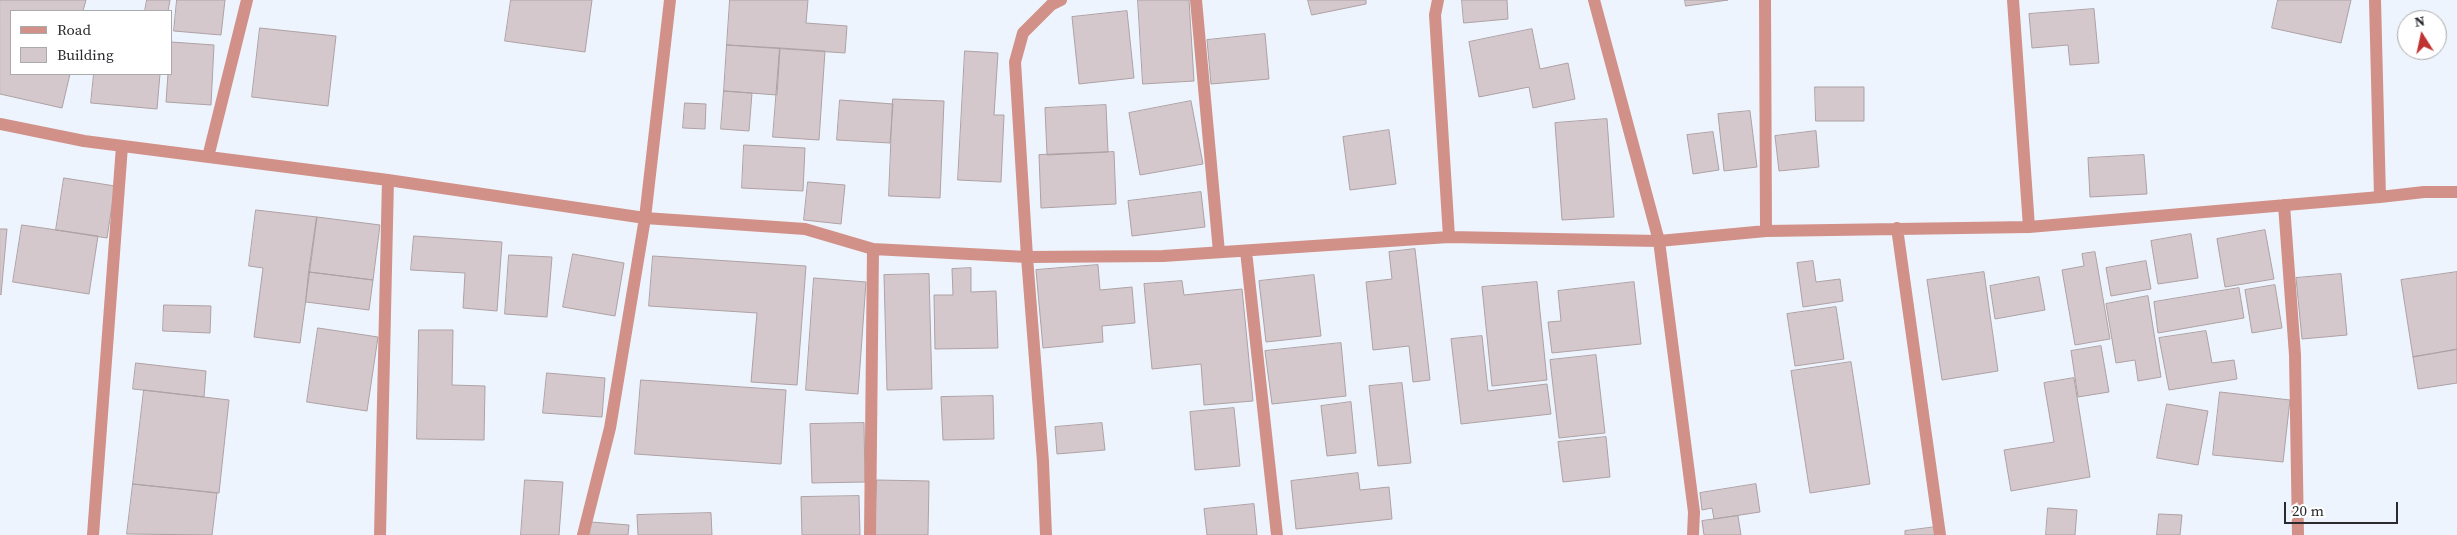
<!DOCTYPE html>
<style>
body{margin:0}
#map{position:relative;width:2457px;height:535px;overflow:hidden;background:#eef4fd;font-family:"Source Serif 4",serif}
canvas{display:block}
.legend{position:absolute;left:10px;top:10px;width:162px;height:65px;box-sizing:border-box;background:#fff;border:1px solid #a9aaab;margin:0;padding:6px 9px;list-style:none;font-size:15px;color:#282a2d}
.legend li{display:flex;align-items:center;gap:10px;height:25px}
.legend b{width:25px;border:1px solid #a9aaab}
.north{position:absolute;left:2397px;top:10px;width:50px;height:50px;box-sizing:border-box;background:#fff;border:1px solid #a9aaab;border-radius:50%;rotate:350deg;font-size:14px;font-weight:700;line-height:20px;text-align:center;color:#282a2d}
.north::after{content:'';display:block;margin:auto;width:18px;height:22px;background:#c13333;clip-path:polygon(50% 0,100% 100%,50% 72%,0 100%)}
.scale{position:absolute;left:2284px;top:502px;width:114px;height:22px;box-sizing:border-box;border:2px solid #282a2d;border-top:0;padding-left:6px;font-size:15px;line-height:18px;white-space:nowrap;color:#282a2d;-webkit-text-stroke:4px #fff;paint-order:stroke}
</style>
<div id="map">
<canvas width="2457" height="535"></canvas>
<ul class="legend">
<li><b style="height:6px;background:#d19188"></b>Road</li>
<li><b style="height:14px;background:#d4c8cc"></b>Building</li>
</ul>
<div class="north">N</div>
<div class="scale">20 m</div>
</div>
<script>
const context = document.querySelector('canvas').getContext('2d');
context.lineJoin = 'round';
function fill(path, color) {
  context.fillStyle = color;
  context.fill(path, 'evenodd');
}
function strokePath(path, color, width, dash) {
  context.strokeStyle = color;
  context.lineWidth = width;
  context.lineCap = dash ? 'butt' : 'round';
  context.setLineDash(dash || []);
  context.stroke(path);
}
const building = new Path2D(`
 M0,0H86L83,11H11V74H70L62,108L0,94Z
 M147,0H170L168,11H145Z
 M177,0H225L221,35L174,31Z
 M511,0H592L585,52L505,41Z
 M730,0H808L806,23L847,26L845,53L727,45Z
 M1138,0H1189L1194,81L1143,84Z
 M1308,0H1366V4L1312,15Z
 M1462,0H1507L1508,19L1464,23Z
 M1685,0H1728L1686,6Z
 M2278,0H2351L2341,43L2272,28Z
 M2094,9L2099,63L2070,65L2068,45L2032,48L2029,14Z
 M1127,11L1134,78L1079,84L1072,17Z
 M260,28L336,36L328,106L252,97Z
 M1532,29L1540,69L1568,63L1575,99L1533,108L1529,87L1479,97L1469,42Z
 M1265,34L1269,79L1211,84L1207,40Z
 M171,42L214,45L211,105L166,102L168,74H171Z
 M727,45L780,48L777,95L724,91Z
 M780,48L825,51L819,140L773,137Z
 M965,51L998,53L994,115H1004L1001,182L958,180Z
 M94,74H160L157,109L91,103Z
 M1815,87H1864V121H1816Z
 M724,91L752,93L749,131L721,129Z
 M893,99L944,101L940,198L889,196Z
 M840,100L893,104L890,143L837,140Z
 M1191,101L1203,164L1140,175L1129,113Z
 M685,103L706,104L705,129L683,128Z
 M1106,105L1108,152L1047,155L1045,108Z
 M1750,111L1757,167L1724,171L1718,114Z
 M1607,119L1614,217L1562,220L1555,123Z
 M1389,130L1396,184L1350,190L1343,137Z
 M1816,131L1819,167L1779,171L1775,136Z
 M1713,132L1719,170L1693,174L1687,135Z
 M744,145L805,148L803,191L742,188Z
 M1114,152L1116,204L1041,208L1039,155Z
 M2144,155L2147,194L2090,197L2088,158Z
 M64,178L115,186L107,238L56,230Z
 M808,182L845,185L841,224L804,220Z
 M1201,192L1205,227L1132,236L1128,201Z
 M256,210L317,217L300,343L254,337L263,268L249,266Z
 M317,217L380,225L373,280L309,272Z
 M22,225L98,236L89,294L13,282Z
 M0,229H7L1,295L0,294Z
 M2265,230L2274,279L2225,287L2217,239Z
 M2191,234L2198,278L2158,284L2151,241Z
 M414,236L502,242L497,311L463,308L465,273L411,270Z
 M1415,249L1430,380L1413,382L1409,346L1373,350L1366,282L1392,279L1389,252Z
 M2095,252L2110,339L2075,345L2062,270L2084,266L2082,254Z
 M573,254L624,263L615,316L563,307Z
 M509,255L552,257L547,317L505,314Z
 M653,256L806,266L797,385L751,382L757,313L649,306Z
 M1813,261L1816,282L1840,279L1843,301L1803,307L1797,263Z
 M2146,261L2151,289L2111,296L2106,268Z
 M1098,265L1100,290L1132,287L1135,323L1102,326L1103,342L1043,348L1036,270Z
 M971,268V292L996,291L998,348L935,349L934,295H953L952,269Z
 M309,272L373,280L369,310L306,302Z
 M1984,272L1998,371L1942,380L1927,280Z
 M2457,272V349L2413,357L2401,280Z
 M929,274L932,389L887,390L884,275Z
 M2341,274L2347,335L2302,339L2296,278Z
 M1314,275L1321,336L1266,342L1259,281Z
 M2039,277L2045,310L1995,319L1990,286Z
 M814,278L866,282L858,394L806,390Z
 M1182,281L1184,295L1242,289L1253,401L1204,405L1201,364L1152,369L1144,284Z
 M1537,282L1547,380L1492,386L1482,287Z
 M1634,282L1641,344L1552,353L1548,322L1561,321L1558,291Z
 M2275,285L2282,328L2252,333L2245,290Z
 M2239,288L2244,318L2158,333L2154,302Z
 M2148,296L2161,377L2138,381L2135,360L2116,363L2106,304Z
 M164,305L211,306L210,333L163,331Z
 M1836,307L1844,359L1795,366L1787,314Z
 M318,328L378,337L367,411L307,402Z
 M419,330H453L452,385L485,386L484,440L417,439Z
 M2206,331L2212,363L2234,360L2237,379L2169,390L2159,338Z
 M1482,336L1488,391L1547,384L1551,414L1461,424L1451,339Z
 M1341,343L1346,396L1272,404L1265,351Z
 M2101,346L2109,392L2078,397L2071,351Z
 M2457,350V383L2418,389L2413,357Z
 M1596,355L1605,433L1559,438L1550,360Z
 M1851,362L1870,484L1810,493L1791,371Z
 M136,363L206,371L204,397L133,389Z
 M547,373L605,378L602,417L543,413Z
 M2074,378L2090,477L2011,491L2004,450L2054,442L2044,383Z
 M641,380L786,390L781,464L635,454Z
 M1402,383L1411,463L1378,466L1369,386Z
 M144,390L229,400L219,493L133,484Z
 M2220,392L2290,400L2283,462L2213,455Z
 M993,396L994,439L943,440L941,397Z
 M1351,402L1356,453L1327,456L1321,406Z
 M2167,404L2208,411L2198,465L2157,458Z
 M1234,408L1240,466L1195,470L1190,412Z
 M864,423L865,482L812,483L810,424Z
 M1102,423L1105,450L1057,454L1055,427Z
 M1606,437L1610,477L1563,482L1558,442Z
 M1358,473L1360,490L1389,487L1392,519L1296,529L1291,481Z
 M525,480L563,482L559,535H521Z
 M877,480L929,481L928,535H875Z
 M133,484L217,493L212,535L127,534Z
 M1756,484L1760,512L1714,519L1712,508L1702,510L1700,493Z
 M859,496L860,535H802L801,497Z
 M1254,504L1257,535H1207L1204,509Z
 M2048,508L2077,510L2075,535H2046Z
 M711,513L712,535H638L637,515Z
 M2159,514L2182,515L2180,535H2157Z
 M1738,516L1741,535H1704L1702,521Z
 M591,522L629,525L628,535H590Z
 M1936,527L1938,535H1905V531Z`);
const street = new Path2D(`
 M1196,0L1219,252
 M1438,0L1435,15L1449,237
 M1594,0L1659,241L1694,512L1693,535
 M1765,0L1766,231
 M2013,0L2029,227
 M2375,0L2380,197
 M0,124L84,141L388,180L645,218L805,229L873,249L1027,257L1163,256L1449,237L1659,241L1766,231L2029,227L2380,197L2424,192H2457
 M208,157L247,0
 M2284,205L2295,355L2298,535
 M1897,228L1940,535
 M1246,251L1277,535
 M93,535L122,146
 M380,535L388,180
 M583,535L610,428L645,218L670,0
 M870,535L873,249
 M1046,535L1043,462L1027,257L1015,62L1023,33L1051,5L1061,0`);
fill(building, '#d4c8cc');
strokePath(building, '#ada1a4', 1);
strokePath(street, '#d19188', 12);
</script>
